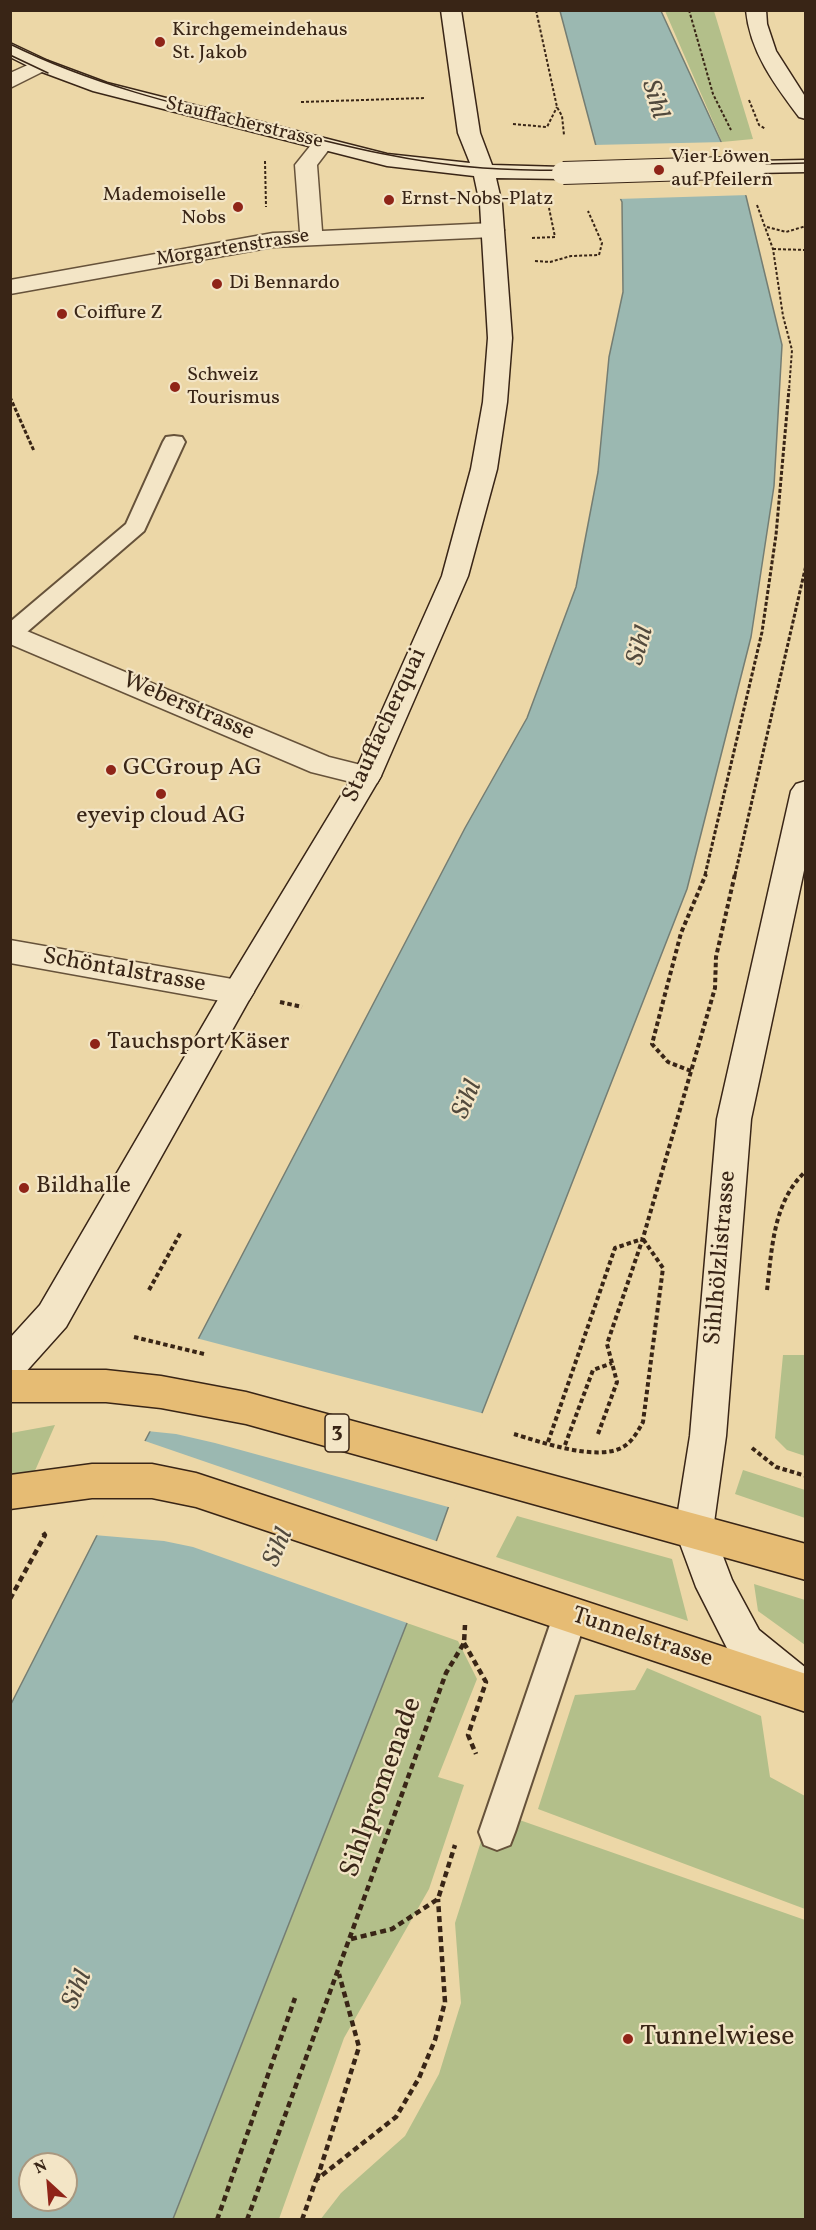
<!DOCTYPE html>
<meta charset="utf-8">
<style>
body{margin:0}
#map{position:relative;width:816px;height:2230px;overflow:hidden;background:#ecd7a7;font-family:Vollkorn,serif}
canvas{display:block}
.frame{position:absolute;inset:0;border:12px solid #392516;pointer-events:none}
.north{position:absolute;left:18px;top:2152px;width:60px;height:60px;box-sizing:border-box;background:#f3e5c6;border:2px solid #a99880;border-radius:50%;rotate:334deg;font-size:16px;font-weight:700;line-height:24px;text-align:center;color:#392516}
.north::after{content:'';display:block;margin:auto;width:21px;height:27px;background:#8f2418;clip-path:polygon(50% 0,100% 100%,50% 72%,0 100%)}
</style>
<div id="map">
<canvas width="816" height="2230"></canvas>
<div class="frame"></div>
<div class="north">N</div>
</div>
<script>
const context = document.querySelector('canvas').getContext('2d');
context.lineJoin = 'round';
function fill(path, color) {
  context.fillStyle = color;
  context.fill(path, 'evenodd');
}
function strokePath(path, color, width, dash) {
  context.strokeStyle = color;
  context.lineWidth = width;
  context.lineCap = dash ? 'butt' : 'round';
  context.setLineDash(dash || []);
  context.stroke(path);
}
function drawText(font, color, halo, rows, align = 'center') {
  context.font = font + ' Vollkorn,serif';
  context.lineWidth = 4.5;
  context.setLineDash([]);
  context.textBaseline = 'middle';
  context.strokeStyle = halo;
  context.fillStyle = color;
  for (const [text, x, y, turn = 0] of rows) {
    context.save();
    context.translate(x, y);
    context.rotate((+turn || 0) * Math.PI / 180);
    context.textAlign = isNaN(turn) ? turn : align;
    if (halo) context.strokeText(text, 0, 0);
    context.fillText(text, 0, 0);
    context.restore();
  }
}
const green = new Path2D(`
 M665,11H714L753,139L722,142Z
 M783,1355H805V1456L787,1450L775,1438Z
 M55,1425L34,1473L11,1477V1433Z
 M743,1470L805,1490V1518L735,1494Z
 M517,1516L672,1559L688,1621L496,1557Z
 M754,1584L805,1600V1645L758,1611Z
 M407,1623L458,1641L477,1679L438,1777L464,1785L429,1889L344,2038L279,2219L173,2220Z
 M647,1668L761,1716L770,1777L805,1796V1909L538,1809L575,1695L635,1690Z
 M491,1810L805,1920V2219L320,2220L341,2193L405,2136L439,2074L461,2003L455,1923Z`);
const water = new Path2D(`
 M560,11H661L746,196L782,345L774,486L751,637L687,889L482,1413L407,1623L173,2219H11L10,1706L145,1441L465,828L527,718L576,587L598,472L609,357L623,292L622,202L596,146ZM30,2164H66V2200H30Z`);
const pier = new Path2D(`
 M725,142L749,195L617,199L593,145Z
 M196,1338L485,1414L452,1508L215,1443L176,1434L147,1431Z
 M142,1440L439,1542L410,1624L193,1547L164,1541L94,1535Z`);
const pathFar3 = new Path2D(`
 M536,10L557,107L562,116L564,135
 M689,10L713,94L731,130
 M749,100L759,125L766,129
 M301,102L425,98
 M513,124L547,127L557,107
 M265,161L266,207
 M757,205L773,249L783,316L792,350L789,390
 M767,227L786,232L806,226
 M532,238L555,237L549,208
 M773,249L806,250
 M535,261L550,262L571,256L599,255L602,243L588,211`);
const pathFar2 = new Path2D(`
 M10,397L34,451
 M705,875L762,632L776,535L789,389
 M735,875L806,565`);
const pathFar1 = new Path2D(`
 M280,1002L302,1007
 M691,1071L668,1062L652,1044L681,933L706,874
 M149,1290L181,1232
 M767,1290C772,1249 773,1201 806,1171
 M134,1337L204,1354
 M514,1434C541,1442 597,1462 623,1447C632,1442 638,1431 643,1422L663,1268L643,1239
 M598,1434L617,1382L607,1344L643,1238L715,988L716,957L735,874
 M548,1442L615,1248L642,1239
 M565,1445L593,1370L612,1363
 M752,1448L776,1467L806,1476`);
const path = new Path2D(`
 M10,1599L45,1535L42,1531
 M464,1643L486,1682L468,1735L476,1754
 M351,1939L392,1929L438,1899L455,1845
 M317,2179L359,2047L339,1974
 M217,2220L295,1998
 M247,2220L446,1673L464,1643L465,1625
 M302,2220L316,2180L396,2117L419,2078L435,2040L445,2002L438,1899`);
const lane = new Path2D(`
 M174,436L182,437L185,442L144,531L20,638L10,640V622L126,524L163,442L166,437Z
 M570,1600L582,1605L587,1616L515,1832L510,1845L497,1850L484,1845L479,1832L553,1616L558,1605Z`);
const street = new Path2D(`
 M41,59L48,61L51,65L48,69L10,88V73Z
 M322,138L329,140L333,144L317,165L322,231L493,223L501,225L504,230L501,235L493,237L273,247L10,294V280L273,233L300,232L295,165L315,140Z
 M10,624L329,757L377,769L381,776L377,783L367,786L311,772L10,644Z
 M10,940L238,980L249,984L254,992L249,1000L238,1004L10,963Z`);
const secondary = new Path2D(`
 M441,10H461L480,133L492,165L563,167L571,168L574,173L571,178L563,179L496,178L502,204L512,338L507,402L497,469L468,576L381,776L249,1000L66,1327L23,1375L10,1379V1338L40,1305L227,984L353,776L442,576L471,469L483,402L488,338L480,204L474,176L387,166L93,91L34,69L10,57V43L48,61L107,83L387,154L470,163L458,133Z
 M746,10H766L767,24L776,51L806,98V119L799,117C775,85 750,52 746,10Z
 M806,160V172L755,173L747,172L744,167L747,162L755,161Z
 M806,781V861L751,1119L726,1436L713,1530L732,1580L759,1630L806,1668V1706L801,1708L787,1703L731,1656L696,1587L675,1530L690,1436L717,1119L791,791L796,784Z`);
const primary = new Path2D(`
 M10,1370H106L161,1376L246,1392L806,1544V1580L246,1424L161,1408L106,1402H10Z
 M92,1464H152L196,1473L806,1674V1712L196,1507L152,1498H92L10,1509V1475Z`);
const tram = new Path2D(`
 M10,44C91,84 177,105 265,126C337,144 409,163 483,168C591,175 699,164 806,163
 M10,55L48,73`);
const secondaryBridge = new Path2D(`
 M563,173L755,167`);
const markers = [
 [160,42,6,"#8f2418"],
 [659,170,6,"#8f2418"],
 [389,200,6,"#8f2418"],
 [238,207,6,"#8f2418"],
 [217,284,6,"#8f2418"],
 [62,314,6,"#8f2418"],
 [175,387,6,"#8f2418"],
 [111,770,6,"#8f2418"],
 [161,794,6,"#8f2418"],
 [95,1044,6,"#8f2418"],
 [24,1188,6,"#8f2418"],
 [628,2039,6,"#8f2418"]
];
const farPoinames = [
 ["Kirchgemeindehaus",172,31],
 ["St. Jakob",172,54],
 ["Vier Löwen",671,158],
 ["auf Pfeilern",671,181],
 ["Mademoiselle",226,196,"right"],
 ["Nobs",226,219,"right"],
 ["Ernst-Nobs-Platz",401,200],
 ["Di Bennardo",229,284],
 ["Coiffure Z",74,314],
 ["Schweiz",187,376],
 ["Tourismus",187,399]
];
const farStreetnames = [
 ["Stauffacherstrasse",244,124,14],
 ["Morgartenstrasse",233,249,-9]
];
const shields = [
 [337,1433,24]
];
const shieldNames = [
 ["3",337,1433]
];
const streetNames = [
 ["Weberstrasse",188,708,23],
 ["Stauffacherquai",386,726,-65],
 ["Schöntalstrasse",124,972,10],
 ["Sihlhölzlistrasse",722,1258,-85],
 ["Tunnelstrasse",642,1639,18]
];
const poiNames = [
 ["GCGroup AG",123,770],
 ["eyevip cloud AG",161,818,"center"],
 ["Tauchsport Käser",107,1044],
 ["Bildhalle",36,1188]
];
const waterNames = [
 ["Sihl",653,100,73],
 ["Sihl",642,646,-73],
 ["Sihl",469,1100,-67],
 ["Sihl",280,1548,-66],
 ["Sihl",79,1990,-66]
];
const nearStreetnames = [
 ["Sihlpromenade",383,1788,-70]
];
const nearPoinames = [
 ["Tunnelwiese",640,2039]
];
fill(green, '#b3bf8a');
fill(water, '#9bb8b1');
strokePath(water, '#747d73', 1.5);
fill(pier, '#ecd7a7');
strokePath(lane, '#66523a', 4);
strokePath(street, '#66523a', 3);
strokePath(secondary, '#392516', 3);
strokePath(primary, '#392516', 3);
strokePath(pathFar3, '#392516', 2, [3, 2]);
strokePath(pathFar2, '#392516', 3, [4, 2]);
strokePath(pathFar1, '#392516', 4, [4.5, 3]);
strokePath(path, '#392516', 4.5, [6, 4]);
fill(lane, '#f3e5c6');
fill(street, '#f3e5c6');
fill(secondary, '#f3e5c6');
fill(primary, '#e6bc74');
strokePath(tram, '#392516', 1.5);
strokePath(secondaryBridge, '#392516', 24, []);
strokePath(secondaryBridge, '#f3e5c6', 22);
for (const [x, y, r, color] of markers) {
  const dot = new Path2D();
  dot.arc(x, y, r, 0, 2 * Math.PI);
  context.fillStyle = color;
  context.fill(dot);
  strokePath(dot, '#f3e5c6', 2);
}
drawText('20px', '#392516', '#f3e5c6', farPoinames, 'left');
drawText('20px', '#392516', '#f3e5c6', farStreetnames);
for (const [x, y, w] of shields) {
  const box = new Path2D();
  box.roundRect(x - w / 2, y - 19, w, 38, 4.5);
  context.fillStyle = '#f3e5c6';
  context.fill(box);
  strokePath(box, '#392516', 1.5);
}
drawText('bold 22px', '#392516', null, shieldNames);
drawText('24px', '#392516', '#f3e5c6', streetNames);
drawText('24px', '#392516', '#f3e5c6', poiNames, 'left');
drawText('italic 26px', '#524a3d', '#f3e5c6', waterNames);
drawText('28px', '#392516', '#f3e5c6', nearStreetnames);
drawText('28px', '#392516', '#f3e5c6', nearPoinames, 'left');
</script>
